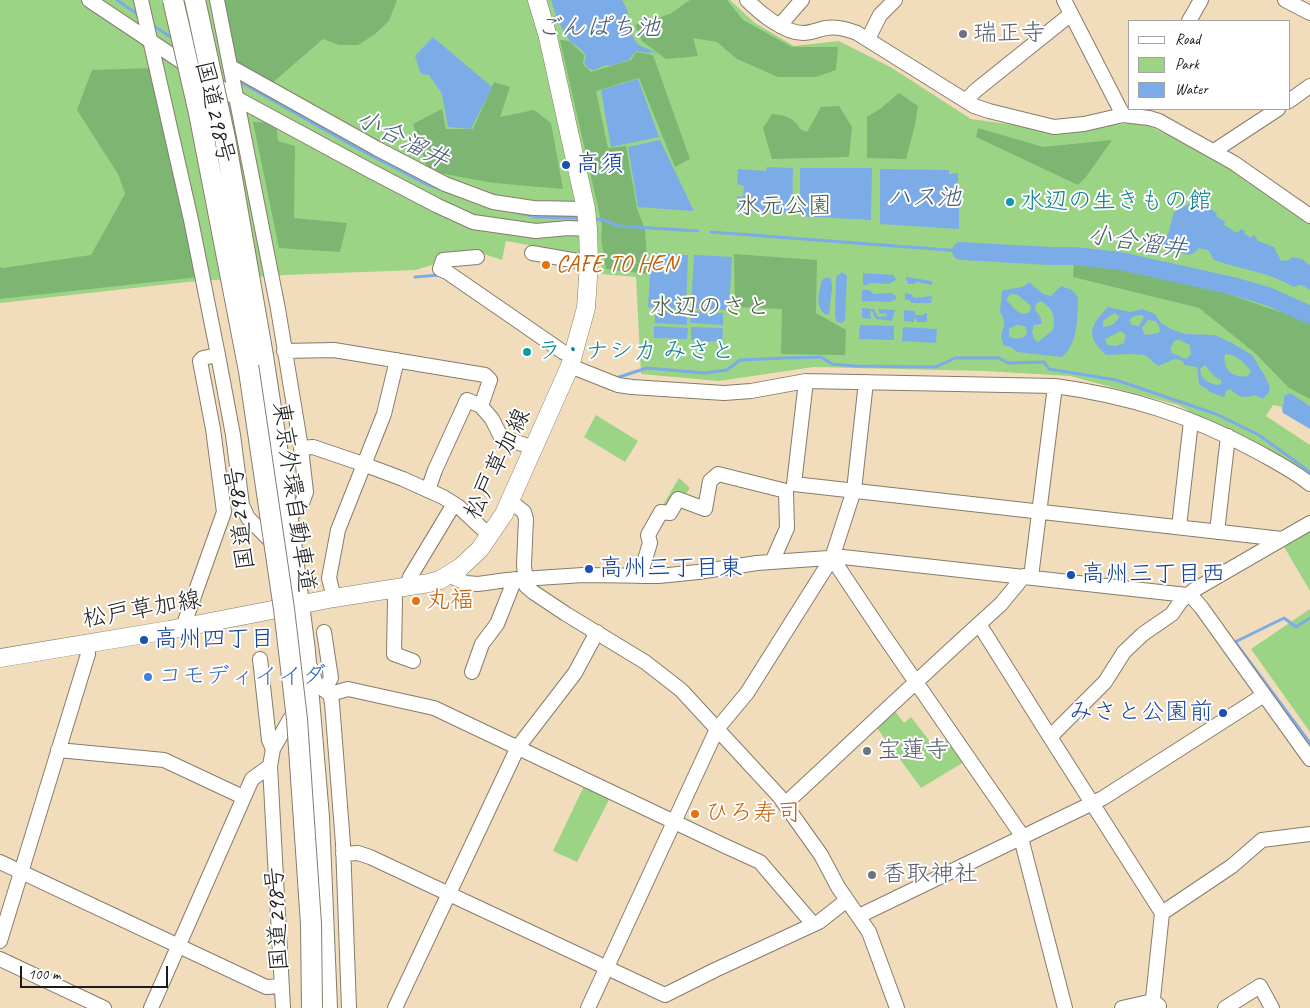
<!DOCTYPE html>
<meta charset="utf-8">
<style>
body{margin:0}
#map{position:relative;width:1310px;height:1008px;overflow:hidden;background:#f1ddbc;font-family:Caveat,sans-serif}
canvas{display:block}
.legend{position:absolute;left:1128px;top:20px;width:162px;height:90px;box-sizing:border-box;background:#fff;border:1px solid #a4a4a4;margin:0;padding:6px 9px;list-style:none;font-size:15px;color:#1c1c1c}
.legend li{display:flex;align-items:center;gap:10px;height:25px}
.legend b{width:25px;border:1px solid #a4a4a4}
.scale{position:absolute;left:20px;top:966px;width:148px;height:22px;box-sizing:border-box;border:2px solid #1c1c1c;border-top:0;padding-left:6px;font-size:15px;line-height:18px;white-space:nowrap;color:#1c1c1c;-webkit-text-stroke:4px #fff;paint-order:stroke}
</style>
<div id="map">
<canvas width="1310" height="1008"></canvas>
<ul class="legend">
<li><b style="height:6px;background:#fff"></b>Road</li>
<li><b style="height:14px;background:#9cd486"></b>Park</li>
<li><b style="height:14px;background:#7cace7"></b>Water</li>
</ul>
<div class="scale">100 m</div>
</div>
<script>
const context = document.querySelector('canvas').getContext('2d');
context.lineJoin = 'round';
function fill(path, color) {
  context.fillStyle = color;
  context.fill(path, 'evenodd');
}
function strokePath(path, color, width, dash) {
  context.strokeStyle = color;
  context.lineWidth = width;
  context.lineCap = dash ? 'butt' : 'round';
  context.setLineDash(dash || []);
  context.stroke(path);
}
function drawText(font, color, halo, rows, align = 'center') {
  context.font = font + ' Caveat,"Klee One",sans-serif';
  context.lineWidth = 4;
  context.setLineDash([]);
  context.textBaseline = 'middle';
  context.strokeStyle = halo;
  context.fillStyle = color;
  for (const [text, x, y, turn = 0] of rows) {
    context.save();
    context.translate(x, y);
    context.rotate((+turn || 0) * Math.PI / 180);
    context.textAlign = isNaN(turn) ? turn : align;
    if (halo) context.strokeText(text, 0, 0);
    context.fillText(text, 0, 0);
    context.restore();
  }
}
const green = new Path2D(`
 M0,0H730L755,23L794,46L839,41L892,68L971,119L1057,131L1141,122L1213,157L1310,223V413L1273,405L1266,416L1310,445V488L1249,444L1178,405L1070,376L985,371L814,367L719,381L641,374L636,277L601,274V258L506,241L502,260L475,251L416,270L285,275L187,282L0,303Z
 M596,415L638,441L625,462L584,437Z
 M679,478L690,488L683,499L669,511L660,510Z
 M1310,528V591L1283,545Z
 M1310,609V732L1251,649Z
 M895,711L904,723L911,717L935,748L949,737L964,762L921,788L877,728Z
 M585,784L611,796L577,862L553,851Z`);
const forest = new Path2D(`
 M221,0H397L389,21L374,35L358,45H339L323,39L271,84L234,62Z
 M690,0H727L743,20L792,47H838L836,70L816,77H778L737,59L717,42L693,38L698,56L666,59L642,41L635,25L670,14Z
 M560,40L569,41L584,55L583,64L591,72L631,60L636,52L653,55L690,159L675,167L639,78L596,91L608,148L626,146L637,208L645,230L648,274L606,269L601,238L602,225Z
 M154,68L199,277L0,299V267L3,268L91,255L125,194L118,174L77,110L92,70Z
 M494,82L510,87L500,117L534,110L551,123L563,189L494,183L428,171L413,124L442,109L446,129H473Z
 M899,93L918,106L915,125L906,159L867,158V117L880,109Z
 M839,106L852,127L849,157L772,159L763,128L772,114C783,114 796,119 800,129L807,132L821,107Z
 M253,122L276,123L278,141L295,146L294,218L347,223L340,252L279,248Z
 M978,128L1043,147L1112,140L1086,177L1078,185L976,137Z
 M734,254L817,260L816,313L846,330L845,355L781,354L782,309L735,307Z
 M1074,261L1201,285L1310,322V399L1289,388L1255,353L1199,308L1073,277Z`);
const water = new Path2D(`
 M551,0H622L628,11L627,27C633,32 632,39 638,44C644,49 654,49 659,56L653,52L647,53L636,51L629,60L610,66L606,65L594,70L589,69L584,63C585,61 586,58 585,55C584,50 575,45 571,42C562,32 555,13 551,0Z
 M433,37L492,87L471,129L448,127L442,94L429,75L421,74L415,56Z
 M638,79L659,137L611,147L601,90Z
 M660,140L693,209V211L638,207L628,147Z
 M767,167L793,168L792,214L737,210V196L743,197L744,186L737,184L738,169L766,171Z
 M800,168H872L871,220L800,216Z
 M880,169L949,170V174L958,173V187L952,188L953,207L959,208V229L880,224Z
 M1195,201L1210,208L1217,214L1216,216L1225,222L1224,225L1237,233L1241,229L1245,231L1244,233L1251,238L1254,235L1258,241L1274,247L1281,261L1289,260L1292,257L1302,259L1310,265V290C1307,288 1302,285 1299,285C1294,286 1297,288 1292,286C1268,272 1240,269 1214,260L1208,250L1199,248L1194,253L1189,255L1166,249L1162,242L1168,234L1174,212Z
 M651,253L688,255L686,309L648,307Z
 M694,255L732,257L729,310L691,308Z
 M842,272L847,276L845,320L842,323L837,322L835,317L836,277Z
 M863,273L894,275V277L897,279L889,284L871,283L867,285H863Z
 M826,277L831,279L832,288L829,314L827,315C814,309 819,291 822,280Z
 M906,277L932,281V285L917,282L914,284H908V281H906Z
 M1029,282L1043,294L1051,296L1061,286L1072,290L1078,297C1077,317 1079,343 1062,357L1017,352L1011,347L1005,346C994,332 1012,329 1000,313L1002,291C1012,287 1022,290 1029,282ZM1012,294L1018,295L1031,306L1030,312C1019,318 1014,307 1007,301L1008,296ZM1041,301C1053,309 1056,316 1053,330L1038,342L1034,339L1032,331L1034,325L1042,324L1041,318L1035,310L1036,304ZM1016,325H1021L1026,327L1027,334C1021,340 1016,339 1009,337V329Z
 M862,290H869L874,294L891,293L896,296V299L890,302L862,301Z
 M905,293L911,294L914,298L932,296L931,303H912L909,300H905Z
 M1108,307L1130,312L1142,309L1155,314L1161,323L1173,330L1185,334L1215,335L1232,343L1252,355L1266,378L1270,387L1269,392L1263,399L1255,395C1244,399 1238,397 1230,389L1227,390L1224,397L1212,393L1199,384L1197,367L1184,365L1183,361L1175,359L1158,366L1145,355L1131,354L1106,355C1085,336 1090,325 1108,307ZM1114,313L1119,316C1117,323 1110,327 1103,327V321ZM1142,315L1144,317L1139,326L1132,325L1129,320L1134,316ZM1148,320L1156,321L1160,329L1159,333L1145,335L1142,328ZM1121,331L1126,335L1124,343L1116,346L1107,345L1105,339ZM1175,340H1180L1190,345L1191,354L1186,359L1172,353L1170,349ZM1225,354C1236,354 1245,363 1251,371L1248,376C1233,379 1222,369 1225,354ZM1205,365L1215,377L1221,380V384L1217,385C1207,382 1201,380 1200,369Z
 M862,308L874,309L878,317L887,316L886,313L880,314L878,309L895,310L892,321L876,319L872,311H870L871,319L862,318Z
 M655,310L687,312V325L655,323Z
 M904,310L915,311V315H921L927,313V322H917L916,319L914,318V322L904,321Z
 M691,311L723,313V325L690,323Z
 M860,325L894,326V340L859,339Z
 M654,326L688,328L687,339L654,338Z
 M691,327L723,328L722,342L691,340Z
 M903,327L937,329L936,343L902,341Z
 M1290,393L1310,406V429L1283,413L1282,408L1284,403V396Z`);
const stream = new Path2D(`
 M117,0L140,16
 M151,24L175,40
 M237,80L355,147L424,183L440,189
 M516,212L536,217L581,218
 M593,219L604,220L618,226L698,231
 M711,232L961,251
 M415,277L440,275
 M616,378L647,368L705,373L727,370L740,360L785,358L821,357L832,364L855,366L936,367L955,358H999L1008,363L1044,362L1049,369L1116,380L1216,414L1259,435L1310,472
 M1310,618L1296,627L1284,618L1235,642L1310,743`);
const river = new Path2D(`
 M961,251L1050,256H1075L1120,261L1233,286L1270,297L1310,315`);
const minor = new Path2D(`
 M89,0L191,68
 M141,0L191,220L218,355L233,435L242,505L248,518L270,540
 M217,0L278,309L301,448L306,492L302,503L288,519
 M747,0C760,13 784,33 803,33C812,33 819,29 826,28C837,26 847,29 857,33L966,101L974,106L989,111L1054,127L1084,124L1123,115L1149,118L1159,121L1234,163L1310,216
 M1064,0L1123,115
 M1285,0L1310,13
 M1189,21L1201,0
 M780,25L802,0
 M868,39L880,15L895,0
 M231,67L376,148L445,184L493,202L533,208L586,209
 M211,81L236,98L371,171L438,206L473,222L536,231L568,228L588,229
 M966,101L975,91L1071,14
 M1289,101L1310,86
 M1214,151L1278,109
 M532,253L589,263
 M477,257L443,260L440,269L447,272L563,352L573,356
 M284,351L334,350L485,375L490,380L481,406L467,400L435,470L428,490
 M570,366L618,385L632,387L724,393L751,391L806,381L1055,386C1129,396 1192,416 1258,452C1276,462 1294,471 1310,484
 M806,381L794,484L1282,539
 M480,405L492,419L501,437L534,448
 M301,448L313,447L363,464L403,479L443,497L459,507L490,536
 M510,501L524,512L526,519L524,565L526,586L533,592L566,614L645,662L681,690L779,796L821,855L838,887L869,932L897,1008
 M1179,527L1191,421
 M1217,532L1228,436
 M832,558L882,633L1023,837
 M450,576L466,583L478,584L507,580L583,575L659,576L698,572L757,563L843,557L1187,595L1193,598L1201,607L1310,759
 M640,576L650,543L648,535L661,512L670,513L678,499L705,509L710,481L718,474L786,491L787,528L772,562
 M1024,576L1001,604L979,624L1050,737
 M1031,577L1055,386
 M407,587L410,577L454,504
 M392,589L395,599L394,654L413,661
 M334,598L329,578L338,530L384,414L397,360
 M183,627L224,512L213,429L200,361L203,358L218,355
 M260,659L269,740L273,749
 M311,668L316,684L330,694L332,703L343,844L349,1008
 M472,672L482,644L497,624L515,579
 M324,690L331,678L324,632
 M330,694L348,689L434,708L725,846L760,862L813,924
 M58,750L164,760L243,797
 M785,804C850,744 914,683 979,624
 M1021,838L1065,1008
 M343,854L358,853L370,857L665,995L715,970L819,922L847,900
 M0,862L266,987L282,986
 M1162,913L1232,866L1262,840L1310,834
 M859,916L1103,798L1264,695
 M0,941L88,654L86,644
 M0,959L104,1008
 M151,1008L252,779L270,766
 M283,1008L270,766L273,749L290,719
 M395,1008L518,747L575,673L597,632
 M588,1008L717,729L747,693L832,558L854,490L866,382
 M1122,1008L1153,1001L1159,1006
 M1152,1008L1162,913L1050,737L1105,682L1124,652L1143,634L1172,614L1181,601L1194,590L1310,523
 M1225,1008L1260,986L1272,1008`);
const major = new Path2D(`
 M0,658L169,630L334,598L429,583L440,580L461,567L480,549L504,514L570,366L586,308L589,263L588,229L586,209L548,37L537,0`);
const highway = new Path2D(`
 M263,356L288,519L305,651L319,817L327,1008`);
const highwayBridge = new Path2D(`
 M173,0L199,113L249,371L284,609L297,719L311,924L312,1008
 M195,0L225,138L263,356`);
const markers = [
 [963,34,5,"#6b7280"],
 [566,165,5,"#1a4fb4"],
 [1010,202,5,"#0f9aa8"],
 [546,265,5,"#e8710a"],
 [527,352,5,"#0f9aa8"],
 [589,569,5,"#1a4fb4"],
 [1071,575,5,"#1a4fb4"],
 [416,601,5,"#e8710a"],
 [144,640,5,"#1a4fb4"],
 [148,677,5,"#3f7fe0"],
 [1223,713,5,"#1a4fb4"],
 [867,751,5,"#6b7280"],
 [695,814,5,"#e8710a"],
 [872,875,5,"#6b7280"]
];
const worshipNames = [
 ["瑞正寺",973,34],
 ["宝蓮寺",877,751],
 ["香取神社",882,875]
];
const streetNames = [
 ["国道298号",214,112,77],
 ["松戸草加線",498,464,-64],
 ["東京外環自動車道",293,497,82],
 ["国道298号",241,518,-97],
 ["松戸草加線",142,610,-10],
 ["国道298号",278,919,-93]
];
const transitNames = [
 ["高須",576,165],
 ["高州三丁目東",599,569],
 ["高州三丁目西",1081,575],
 ["高州四丁目",154,640],
 ["みさと公園前",1213,713,"right"]
];
const cultureNames = [
 ["水辺の生きもの館",1020,202],
 ["ラ・ナシカ みさと",537,352]
];
const parkNames = [
 ["水元公園",784,207],
 ["水辺のさと",710,308]
];
const foodNames = [
 ["CAFE TO HEN",556,265],
 ["丸福",426,601],
 ["ひろ寿司",705,814]
];
const shopNames = [
 ["コモディイイダ",158,677]
];
const waterNames = [
 ["ごんぱち池",598,28],
 ["小合溜井",402,140,27],
 ["ハス池",924,198],
 ["小合溜井",1137,243,9]
];
fill(green, '#9cd486');
fill(forest, '#7db673');
fill(water, '#7cace7');
strokePath(stream, '#7cace7', 3);
strokePath(river, '#7cace7', 18);
strokePath(minor, '#867c6c', 16);
strokePath(major, '#867c6c', 19);
strokePath(highway, '#867c6c', 22);
strokePath(minor, '#fff', 14);
strokePath(major, '#fff', 18);
strokePath(highway, '#fff', 20);
strokePath(highwayBridge, '#867c6c', 22, []);
strokePath(highwayBridge, '#fff', 20);
for (const [x, y, r, color] of markers) {
  const dot = new Path2D();
  dot.arc(x, y, r, 0, 2 * Math.PI);
  context.fillStyle = color;
  context.fill(dot);
  strokePath(dot, '#fff', 2);
}
drawText('24px', '#5b616d', '#fff', worshipNames, 'left');
drawText('24px', '#1c1c1c', '#fff', streetNames);
drawText('24px', '#164399', '#fff', transitNames, 'left');
drawText('24px', '#0d838f', '#fff', cultureNames, 'left');
drawText('24px', '#495c41', '#fff', parkNames);
drawText('24px', '#c56008', '#fff', foodNames, 'left');
drawText('24px', '#366cbe', '#fff', shopNames, 'left');
drawText('italic 25px', '#475d77', '#fff', waterNames);
</script>
